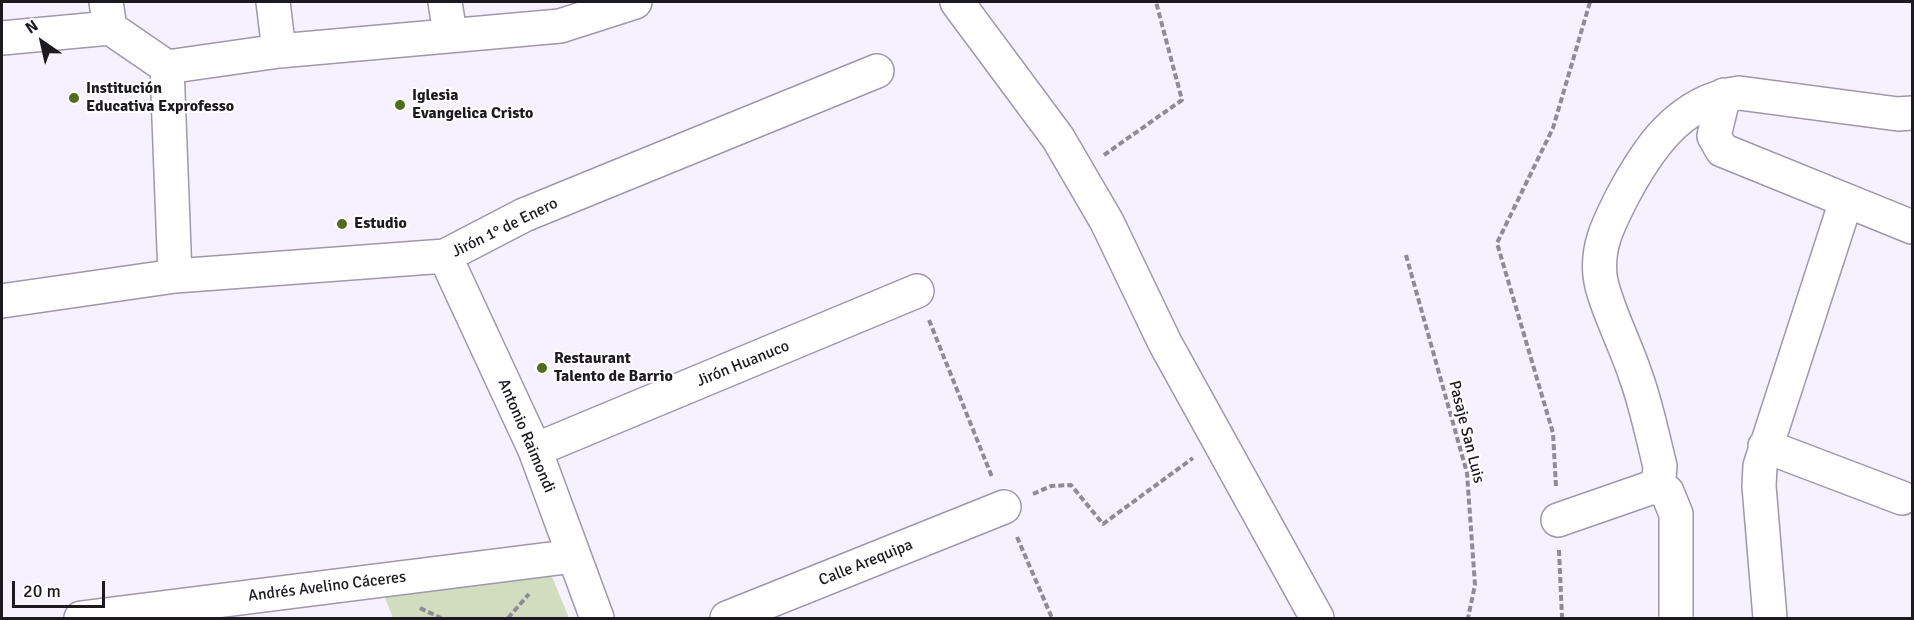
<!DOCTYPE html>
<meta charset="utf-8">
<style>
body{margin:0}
#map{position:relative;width:1914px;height:620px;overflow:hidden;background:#f6f1fe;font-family:Signika,sans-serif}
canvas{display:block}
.frame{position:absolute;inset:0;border:3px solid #1c1921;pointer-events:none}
.north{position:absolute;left:12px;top:12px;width:60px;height:60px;-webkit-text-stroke:4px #fff;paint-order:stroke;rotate:326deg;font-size:16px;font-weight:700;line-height:24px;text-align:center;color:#1c1921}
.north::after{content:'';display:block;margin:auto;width:21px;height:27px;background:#1c1921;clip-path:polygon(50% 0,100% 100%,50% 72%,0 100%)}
.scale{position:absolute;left:12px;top:581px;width:93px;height:27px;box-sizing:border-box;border:3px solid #1c1921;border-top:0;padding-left:8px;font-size:18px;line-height:21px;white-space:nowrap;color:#1c1921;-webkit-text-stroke:4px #fff;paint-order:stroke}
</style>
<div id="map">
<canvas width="1914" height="620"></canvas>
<div class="frame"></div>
<div class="north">N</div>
<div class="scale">20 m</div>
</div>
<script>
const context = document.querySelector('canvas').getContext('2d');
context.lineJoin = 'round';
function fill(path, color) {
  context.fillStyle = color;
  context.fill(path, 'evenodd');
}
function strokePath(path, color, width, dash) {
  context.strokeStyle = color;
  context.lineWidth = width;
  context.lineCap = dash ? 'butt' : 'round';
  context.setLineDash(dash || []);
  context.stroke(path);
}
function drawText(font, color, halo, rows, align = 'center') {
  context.font = font + ' Signika,sans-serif';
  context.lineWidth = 4.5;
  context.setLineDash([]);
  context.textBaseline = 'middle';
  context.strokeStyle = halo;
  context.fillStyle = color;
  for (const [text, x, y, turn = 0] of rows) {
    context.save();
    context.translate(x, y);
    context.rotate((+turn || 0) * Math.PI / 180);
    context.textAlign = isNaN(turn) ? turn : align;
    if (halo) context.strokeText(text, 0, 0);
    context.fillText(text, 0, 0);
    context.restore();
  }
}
const green = new Path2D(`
 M548,567L569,618H393L381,588Z`);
const path = new Path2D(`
 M1104,155L1182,100L1156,2
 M1406,255L1467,473L1475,585L1468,618
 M929,320L992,477
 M1556,486L1553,433L1497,243L1553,128L1590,2
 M1033,494L1051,486L1071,485L1103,524L1193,458
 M1017,537L1052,618
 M1559,550L1562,618
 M420,608L441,618
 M508,618L529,594`);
const minor = new Path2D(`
 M106,2L110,28
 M273,2L279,51
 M445,2L450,34
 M957,2L1058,138L1107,222L1165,343L1317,618
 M2,38L110,28L167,67L175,276
 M167,67L279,51L560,26L635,2
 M1724,95L1714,136L1722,150L1912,227
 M445,256L535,450L597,618
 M2,301L175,276L445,256L524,215L877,71
 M1765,446L1902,498
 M535,450L917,291
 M1653,487L1667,492L1676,514V618
 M1558,520L1653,487L1659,478L1660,466C1652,435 1646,403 1635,374C1627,348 1602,299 1600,275C1597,247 1608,225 1620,201C1646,151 1678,101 1739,93L1898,114L1912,113
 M81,618L574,556
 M727,618L1004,507
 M1770,618L1759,486L1760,466L1846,201`);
const markers = [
 [74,98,6,"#546b1b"],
 [400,105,6,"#546b1b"],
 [342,224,6,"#546b1b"],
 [542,368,6,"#546b1b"]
];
const poiNames = [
 ["Institución",86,89],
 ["Educativa Exprofesso",86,107],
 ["Iglesia",412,96],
 ["Evangelica Cristo",412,114],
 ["Estudio",354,224],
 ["Restaurant",554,359],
 ["Talento de Barrio",554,377]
];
const streetNames = [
 ["Jirón 1° de Enero",505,228,-26],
 ["Jirón Huanuco",743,364,-22],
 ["Pasaje San Luis",1466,432,76],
 ["Antonio Raimondi",526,436,67],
 ["Calle Arequipa",866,563,-22],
 ["Andrés Avelino Cáceres",327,587,-7]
];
fill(green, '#d2ddbf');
strokePath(minor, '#9f97ab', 36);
strokePath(path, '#8f8b96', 4, [6, 3]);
strokePath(minor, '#fff', 33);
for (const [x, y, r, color] of markers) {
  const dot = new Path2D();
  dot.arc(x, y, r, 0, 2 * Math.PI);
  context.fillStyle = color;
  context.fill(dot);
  strokePath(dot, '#fff', 2);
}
drawText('bold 16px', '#1c1921', '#fff', poiNames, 'left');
drawText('16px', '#1c1921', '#fff', streetNames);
</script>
